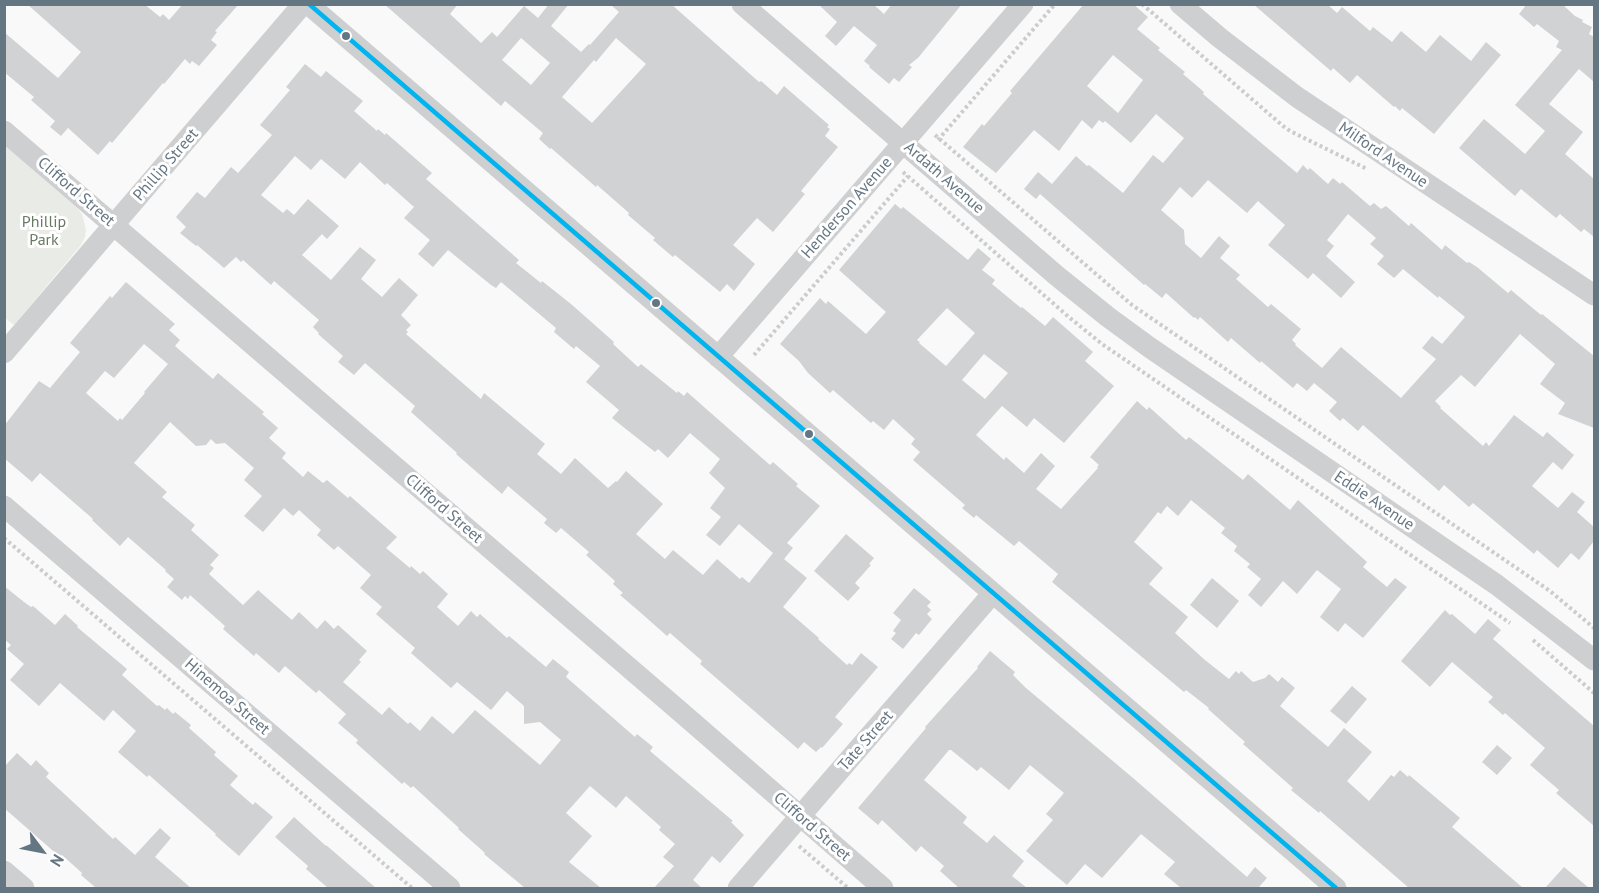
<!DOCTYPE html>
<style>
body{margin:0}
#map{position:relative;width:1599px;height:893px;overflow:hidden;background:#f9f9f9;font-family:"PT Sans",sans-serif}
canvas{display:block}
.frame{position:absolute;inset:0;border:6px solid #657683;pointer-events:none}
.north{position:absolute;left:12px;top:821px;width:60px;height:60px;-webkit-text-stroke:4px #fff;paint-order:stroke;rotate:122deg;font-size:16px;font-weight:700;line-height:24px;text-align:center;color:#657683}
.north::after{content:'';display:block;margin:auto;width:21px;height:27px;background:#657683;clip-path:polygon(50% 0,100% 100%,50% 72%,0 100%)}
</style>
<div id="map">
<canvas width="1599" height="893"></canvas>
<div class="frame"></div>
<div class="north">N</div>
</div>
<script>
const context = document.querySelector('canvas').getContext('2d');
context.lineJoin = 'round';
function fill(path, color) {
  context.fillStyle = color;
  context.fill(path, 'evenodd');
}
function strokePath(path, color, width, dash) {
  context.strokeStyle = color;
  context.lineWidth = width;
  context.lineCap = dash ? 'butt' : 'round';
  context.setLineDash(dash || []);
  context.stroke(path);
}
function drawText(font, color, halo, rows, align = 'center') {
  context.font = font + ' "PT Sans",sans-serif';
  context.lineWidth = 6;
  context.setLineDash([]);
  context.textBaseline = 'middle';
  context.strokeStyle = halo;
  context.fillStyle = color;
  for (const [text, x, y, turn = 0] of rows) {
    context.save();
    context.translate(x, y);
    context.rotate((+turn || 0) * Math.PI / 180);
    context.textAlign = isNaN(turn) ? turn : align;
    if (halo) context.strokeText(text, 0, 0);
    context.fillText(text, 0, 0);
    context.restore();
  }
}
const green = new Path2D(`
 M5,145L77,208L82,214L86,230L85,237L81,245L14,325L5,318Z`);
const building = new Path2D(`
 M27,4H144L160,17L163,14L169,20L183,4H239L215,31L217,32L211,40L217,45L199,66L192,61L190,64L185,59L164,84L163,83L112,143L110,141L98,155L68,128L61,136L50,127L55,121L31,100L34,97L4,72V32L58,78L81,52Z
 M384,4H458L450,14L481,43L492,32L497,37L524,6L538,18L549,4H569L551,26L581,52L589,44L590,45L619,12L610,4H671L759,82L761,81L777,95L784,86L829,125L827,127L830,129L825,136L838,147L801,191L805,194L773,232L757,218L733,245L755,264L734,291L727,284L720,292L675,255L673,257L653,240L655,238L628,215L629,213L597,185L596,187L551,148L550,149L539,139L543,133L505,101L501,106ZM521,38L550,63L531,85L502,60ZM616,38L646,64L592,123L562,97L594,60L596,62Z
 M818,4H873L884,14L892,4H962L918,58L909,65L912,67L899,82L894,78L889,84L869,67L870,66L864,61L877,45L854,26L836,46L825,36L837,22Z
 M1084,4H1133L1148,17L1137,29L1160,48L1158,50L1185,72L1183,74L1204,92L1203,94L1297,173L1303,165L1308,170L1310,168L1328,184L1333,178L1340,184L1342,182L1370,206L1374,203L1381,209L1386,206L1409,226L1411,223L1442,250L1445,245L1467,263L1469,262L1477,267L1508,293L1511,290L1541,315L1542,314L1594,356V428L1558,414L1565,403L1540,384L1555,364L1520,334L1475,387L1461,375L1435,401L1441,407L1440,408L1483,446L1486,442L1489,446L1514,415L1543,437L1547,432L1574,455L1562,470L1553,462L1532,486L1558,508L1572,492L1585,502L1577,512L1594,527V541L1579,560L1571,553L1558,568L1537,550L1534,554L1473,503L1469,507L1444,485L1439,491L1363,425L1358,431L1343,418L1340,421L1329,411L1337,402L1314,383L1307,391L1297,383L1293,388L1261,361L1260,363L1231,338L1228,342L1200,317L1198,320L1195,317L1194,318L1166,293L1162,298L1145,284L1144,285L1040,194L1036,199L1024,189L1038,172L1052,184L1076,156L1087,166L1089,165L1123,193L1153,155L1163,163L1184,138L1156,114L1131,143L1105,121L1103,123L1099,120L1092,129L1082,120L1059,151L1034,130L996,173L963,147L982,124L984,126L1012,93L1010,91ZM1113,55L1143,80L1118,113L1087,86ZM1208,180L1247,213L1258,201L1285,225L1268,245L1308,279L1313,273L1341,298L1355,282L1326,256L1334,246L1327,240L1348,214L1376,238L1370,244L1384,256L1377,264L1394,278L1403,269L1438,298L1439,296L1465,317L1442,344L1432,336L1422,348L1436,359L1401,398L1341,347L1322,368L1295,345L1296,344L1292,340L1301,329L1271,304L1268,307L1236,279L1240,275L1220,258L1230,246L1219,236L1201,258L1185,244L1184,230L1161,210L1180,187L1192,198Z
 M1253,4H1327L1337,13L1342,7L1370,31L1373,27L1392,42L1401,31L1426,52L1440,35L1471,61L1486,42L1501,55L1434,134L1402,108L1400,111L1395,106L1394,107L1357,75L1350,83L1333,68L1331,71Z
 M1527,4H1562L1575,16L1583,20L1582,22L1592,27L1589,34L1594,37V82L1579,69L1549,104L1583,132L1565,154L1594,179V237L1584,229L1581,232L1560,214L1556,218L1521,189L1515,196L1459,148L1484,119L1525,154L1545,131L1515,105L1562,50L1556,47L1559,41L1537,24L1534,27L1519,14Z
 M305,64L321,77L326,71L363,101L354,111L377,131L378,129L385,135L386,133L432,173L426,179L519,260L516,263L541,283L542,281L571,304L614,342L613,344L638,367L641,364L677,393L678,391L684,396L687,392L770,465L773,462L798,484L796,486L820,506L787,543L793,548L784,559L807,578L783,607L819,638L818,639L847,665L849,663L852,665L861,653L878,667L835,717L843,724L822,748L821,747L816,752L804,742L798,749L700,664L702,661L701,660L670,633L667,636L641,613L620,595L623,593L613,584L615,581L586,555L589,552L561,528L556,533L544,523L547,519L508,486L502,494L456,454L457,453L411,412L415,406L365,363L354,375L338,362L343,356L318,334L319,333L313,327L319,320L274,281L271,285L243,260L241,262L236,257L224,268L197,245L196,246L180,233L186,227L176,217L197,192L205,198L231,167L238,173L272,135L260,125L290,90L286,87ZM295,156L311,170L321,159L345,179L360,162L385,185L387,183L414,207L404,218L430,240L418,254L433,267L448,250L491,285L496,288L501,282L556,328L554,332L574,349L576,346L600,366L586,382L619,410L612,418L655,452L658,449L668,458L690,433L720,459L709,473L725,488L710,508L721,517L706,535L720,546L739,524L773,553L749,583L742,577L740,579L717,559L703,575L673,550L665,559L636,534L663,504L626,471L617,482L616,481L608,488L575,458L561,474L537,454L545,444L484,393L481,399L406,334L408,332L406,330L411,325L401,315L418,295L399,278L382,297L361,279L376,260L360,247L331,280L302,255L322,234L327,239L339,226L308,199L294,215L287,209L283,213L261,195Z
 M895,204L901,209L903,207L968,260L978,248L991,259L982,270L995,280L992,284L1021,308L1022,307L1045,326L1053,317L1093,352L1085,361L1114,386L1064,443L1034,418L1027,427L1002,406L976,435L1004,460L1006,457L1024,473L1041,453L1055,466L1036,489L1061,509L1098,468L1097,467L1099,465L1090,457L1137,401L1147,410L1149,407L1186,440L1189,437L1198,444L1243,480L1248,474L1290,510L1298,500L1367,562L1363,567L1387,587L1395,578L1407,587L1363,638L1345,623L1338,632L1320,617L1341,589L1317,570L1297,594L1283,581L1261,607L1248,595L1261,579L1247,567L1250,564L1234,551L1237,546L1221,533L1225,528L1191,500L1178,516L1167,506L1161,514L1158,512L1134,542L1163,568L1149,584L1188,617L1175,633L1205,660L1229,679L1236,671L1239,674L1241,671L1253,682L1265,678L1269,674L1278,682L1282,677L1295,688L1280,706L1328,747L1344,728L1372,752L1347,781L1369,801L1391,775L1394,777L1400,770L1408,777L1409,775L1460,818L1452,827L1523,888H1409L1320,811L1319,813L1291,790L1293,788L1243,744L1245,742L1208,709L1209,708L1186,690L1184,692L1052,582L1058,574L1019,541L1014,546L976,515L974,518L962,508L965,505L913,460L920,452L911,444L915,439L893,419L884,430L873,421L871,423L833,390L830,393L808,373L799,361L780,344L820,298L826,304L828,301L866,334L886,312L839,270ZM947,308L975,333L946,366L919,343L920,342L917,340ZM984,354L1008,373L985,399L962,380Z
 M126,282L175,324L169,330L180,340L175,346L213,379L218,373L264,412L262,414L278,428L269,438L286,453L282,458L303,477L308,471L323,483L327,480L348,498L350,496L397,537L386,548L410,568L411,566L420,574L423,571L448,594L437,607L458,626L471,611L477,617L480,614L507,638L509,636L546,667L553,659L569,672L566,677L635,737L637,734L653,747L650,751L733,821L731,822L744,835L720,863L712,856L693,880L702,888H654L674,866L663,857L675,844L659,830L661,827L626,796L616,808L590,786L566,813L592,836L569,862L601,888H525L484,854L485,853L458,829L459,828L413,786L411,788L404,782L402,784L356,743L358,740L338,723L346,714L319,690L316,693L285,666L279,673L256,653L254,656L223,629L225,626L190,595L188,599L185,596L182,600L167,587L174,579L165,571L166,570L128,537L120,546L92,520L93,519L40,473L32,482L4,458V426L39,381L50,388L80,352L70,343L110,296L112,298ZM144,344L168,364L144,392L145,393L122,420L120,418L118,421L86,393L105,371L114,378ZM170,422L196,446L206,445L211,439L216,444L225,443L254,468L244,480L262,496L244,516L263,532L284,508L293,516L299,510L321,530L317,535L334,550L338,546L371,575L360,588L382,607L376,614L415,648L411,653L451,688L457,682L491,710L507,691L524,706V724L540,722L561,740L540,765L475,710L453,734L432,716L420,731L410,722L408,724L389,707L382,715L343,682L361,662L359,660L367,651L338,625L334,629L325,620L317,629L299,612L292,620L258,590L243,605L209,574L214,568L210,565L219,555L191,530L195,525L162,497L167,492L134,463Z
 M846,534L874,558L869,564L871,565L855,583L860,588L848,601L814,571Z
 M1212,578L1239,601L1217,628L1190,605Z
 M4,586L24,602L31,607L33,606L55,625L65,614L78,626L77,627L127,669L122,675L157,706L159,705L165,710L167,708L173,714L175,712L191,725L189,728L216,752L214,755L238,776L230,785L253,805L255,802L273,817L239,856L215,835L216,834L149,775L147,777L118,752L136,731L113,710L104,721L60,683L39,706L10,680L24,664L7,649L11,645L4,639Z
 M914,588L931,602L927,606L931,610L927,614L932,619L919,635L916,633L903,649L891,639L896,633L893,631L901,620L893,613Z
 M1445,610L1450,615L1452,614L1475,634L1488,619L1501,630L1493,639L1594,726V826L1556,793L1559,790L1530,765L1545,748L1505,713L1503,715L1488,702L1493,697L1452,662L1430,687L1401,661Z
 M990,651L1015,672L1013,675L1026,688L1133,778L1247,877L1255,867L1267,878L1259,887L1260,888H1181L1164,874L1175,862L1141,834L1102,878L1085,864L1067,885L1026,851L1053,820L1046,814L1064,793L1030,765L1009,790L981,767L977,771L951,750H949L924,780L967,817L963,823L987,843L994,835L1024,861L1012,876L1027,888H959L940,871L944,866L921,846L916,852L882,820L878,825L858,808L926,728L925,727L978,668L977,667Z
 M1352,686L1367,699L1346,724L1330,711Z
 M1497,745L1512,758L1497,775L1482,762Z
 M17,753L31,766L36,760L49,773L46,777L113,839L115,837L135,855L160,828L171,838L155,857L191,888H96L81,875L82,873L62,855L60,857L4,808V767Z
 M294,817L326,846V845L376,888H328L306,869L308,866L275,837Z
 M1564,867L1589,888H1545Z`);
const path = new Path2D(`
 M1142,4L1283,126L1290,131L1367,169
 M935,135L1132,305L1550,591L1594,628
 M938,140L1055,4
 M903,172L1070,318L1102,344L1510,623
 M754,355L908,176
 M4,538L412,888
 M1533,640L1594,693
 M799,846L848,888`);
const minor = new Path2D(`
 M308,4L1336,888
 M742,4L1057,276L1108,317L1149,347L1497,585L1594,660
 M1180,4L1220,38L1297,97L1594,295
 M4,131L683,714L883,888
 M4,353L303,4
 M718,357L1023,4
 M4,506L450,888
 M4,871L24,888
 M738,888L993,593`);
const bus1 = new Path2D(`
 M309,4L1336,888`);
const markers = [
 [346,36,5,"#657683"],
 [656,303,5,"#657683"],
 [809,434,5,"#657683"]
];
const streetNames = [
 ["Milford Avenue",1383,155,34],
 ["Phillip Street",166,165,-49],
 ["Ardath Avenue",944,178,41],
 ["Clifford Street",76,192,41],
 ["Henderson Avenue",847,208,-49],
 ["Eddie Avenue",1374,501,34],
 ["Clifford Street",444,509,41],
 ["Hinemoa Street",227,697,41],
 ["Tate Street",866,741,-49],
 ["Clifford Street",812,827,41]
];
const parkNames = [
 ["Phillip",44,222],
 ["Park",44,240]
];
fill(green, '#e8ebe6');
fill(building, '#d0d2d3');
strokePath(path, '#cbcccd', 4, [3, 3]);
strokePath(minor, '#cecfd0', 21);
strokePath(bus1, '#00b5ef', 4.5);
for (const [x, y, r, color] of markers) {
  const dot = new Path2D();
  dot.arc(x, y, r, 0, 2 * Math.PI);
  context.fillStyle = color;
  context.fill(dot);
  strokePath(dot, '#fff', 2);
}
drawText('16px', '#657683', '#fff', streetNames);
drawText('16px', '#687a64', '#fff', parkNames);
</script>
